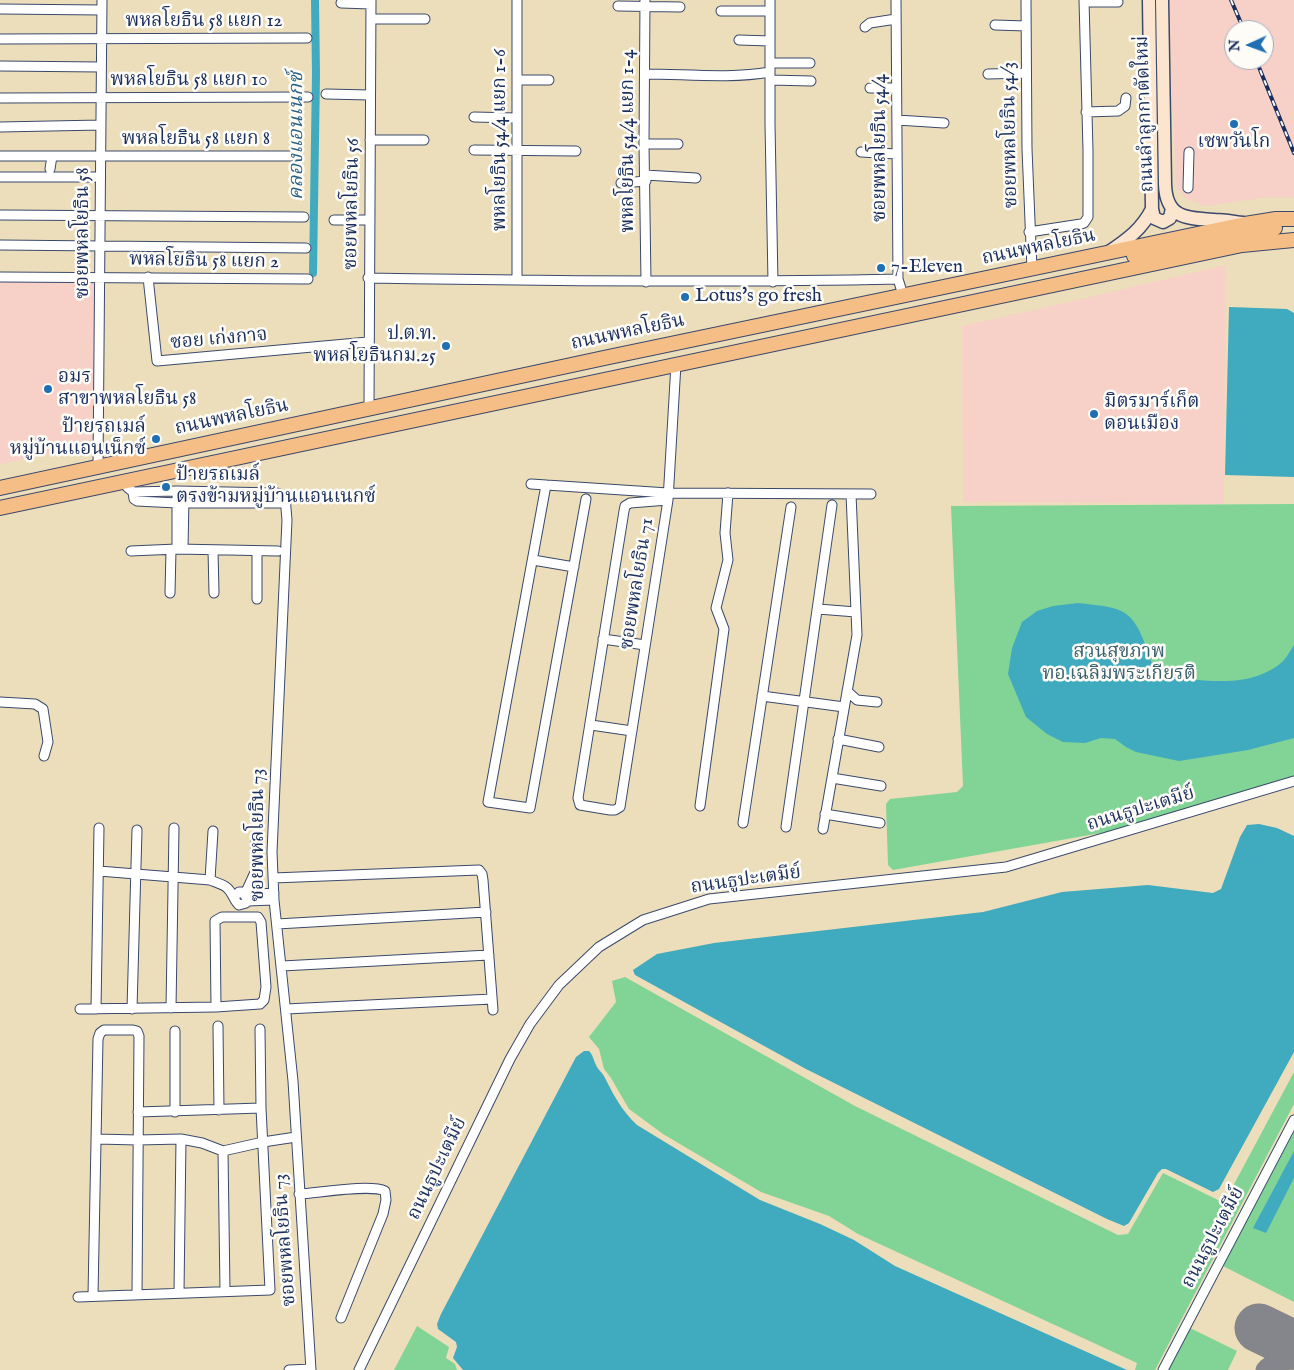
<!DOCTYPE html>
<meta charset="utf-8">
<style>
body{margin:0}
#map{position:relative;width:1294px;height:1370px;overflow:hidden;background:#ecdeba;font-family:"IM FELL English",serif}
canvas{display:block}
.north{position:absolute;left:1224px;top:20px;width:50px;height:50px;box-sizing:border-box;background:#fdfcf7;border:1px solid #a3aaba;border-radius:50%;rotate:268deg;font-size:14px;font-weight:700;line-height:20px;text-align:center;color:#1b2f5e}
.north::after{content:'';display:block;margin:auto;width:18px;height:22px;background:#1f6fb2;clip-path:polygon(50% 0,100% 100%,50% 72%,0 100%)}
</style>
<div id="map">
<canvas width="1294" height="1370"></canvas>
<div class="north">N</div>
</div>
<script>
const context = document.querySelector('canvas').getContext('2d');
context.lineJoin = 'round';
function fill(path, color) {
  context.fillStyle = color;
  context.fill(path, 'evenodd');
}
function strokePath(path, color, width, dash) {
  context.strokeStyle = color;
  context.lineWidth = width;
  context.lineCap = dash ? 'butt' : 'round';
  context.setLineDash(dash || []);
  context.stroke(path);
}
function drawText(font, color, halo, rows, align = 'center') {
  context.font = font + ' "IM FELL English","Noto Serif Thai",serif';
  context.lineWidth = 5;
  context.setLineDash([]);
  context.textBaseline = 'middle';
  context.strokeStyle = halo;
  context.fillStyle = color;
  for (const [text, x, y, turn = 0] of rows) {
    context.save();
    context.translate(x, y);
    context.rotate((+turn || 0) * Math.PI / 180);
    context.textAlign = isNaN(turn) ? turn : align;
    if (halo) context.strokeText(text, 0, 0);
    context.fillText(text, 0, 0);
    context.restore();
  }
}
const built = new Path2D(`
 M1168,0H1294V197H1270L1205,206L1185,198L1176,187ZM1234,30H1264V60H1234Z
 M1226,265L1224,504L963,502L962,326L1030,311Z
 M0,280H96L95,445L0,464Z`);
const green = new Path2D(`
 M1294,504V781L1112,831L893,870L888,865L886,804L890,799L957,792L963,786L951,506Z
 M625,977L855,1106L1118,1235L1128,1234L1163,1173L1224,1203L1294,1072V1104L1155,1370H1135L1137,1363L858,1234L829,1216L761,1192L663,1134L629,1109L611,1078L604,1069L599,1049L589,1037L616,1002L612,981Z
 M1294,1124V1302L1221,1265Z
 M417,1326L449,1347L446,1358L455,1364L457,1370H394Z
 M1190,1328L1237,1351L1228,1370H1167Z`);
const water = new Path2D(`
 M1229,307L1287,309L1294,313V477L1225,475Z
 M1078,603C1120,608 1132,606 1147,649C1149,655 1151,665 1157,669C1172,680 1220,683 1239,680C1252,679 1271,672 1281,663C1286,659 1290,651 1294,645V738L1248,750L1179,761L1136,752L1126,747L1115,739L1101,738L1085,743L1063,742L1047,734L1026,717L1008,674L1012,648L1022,622L1037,611L1053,606Z
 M1259,824L1277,828L1294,836V1052L1219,1189L1213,1192L1166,1169H1162L1158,1173L1129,1223L1124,1226L1107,1219L806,1069L635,975L633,970L657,954L714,943L983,912L1062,892L1148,885L1213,893L1221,889L1240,837L1247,825Z
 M584,1051H589C593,1055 593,1059 596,1065C598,1070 603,1073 605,1078C614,1096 622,1111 637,1125L760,1200L820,1224L854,1240L895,1266L1127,1370H463L453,1358L457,1347L456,1342L438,1329L437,1324L441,1314L576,1057Z
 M1294,1151V1178L1266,1233L1253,1228Z`);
const canal = new Path2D(`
 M313,273L316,74L315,0`);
const taxiway = new Path2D(`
 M1265,1370C1270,1363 1285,1360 1294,1360`);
const runway = new Path2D(`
 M1259,1328L1294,1345`);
const street = new Path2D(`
 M645,0L644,144L646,282
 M770,0V124L773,282
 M896,0L898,279L903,295
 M1026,0L1027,149L1032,269
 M1084,2H1118
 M341,3L371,4
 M618,6L680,7
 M0,9L102,10
 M721,11H770
 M371,19H425
 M995,25L1026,26
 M865,27L870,23L896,19
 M0,39L307,38
 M739,40L770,41
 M770,63H810
 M0,66L101,67
 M645,74C686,74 729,79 770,72
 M988,74L1026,73
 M517,80H549
 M770,80L811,81
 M870,88H896
 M326,94L370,95
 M0,98L308,97
 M1086,112L1118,111L1125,106L1126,98
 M474,117L516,118
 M897,120L944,123
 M0,127L101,125
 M370,140H424
 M644,144H678
 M474,150L576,151
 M861,152L897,154
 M0,156H291
 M50,169L52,156
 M645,175L696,178
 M0,177H100
 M621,183L646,181
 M1188,188L1189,152
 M0,215L304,217
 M334,220H369
 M1029,232L1081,224L1084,223L1088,217V150L1084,0
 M0,245L306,248
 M0,277L308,279
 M148,277L157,361L368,342
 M368,278C545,281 721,283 898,279
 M517,280V0
 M369,408L371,0
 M98,466L102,0
 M124,482L127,487L133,492L177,491L277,493L285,497L287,520L272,852L274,900L293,1081L311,1370
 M531,484L668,493L871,494
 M546,485L488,802L530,808L586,499
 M133,492L134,499L137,501L177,503H286
 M668,500L630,503L625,506L624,511L578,798L580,805L610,810H615L620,807L668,500L676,364
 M177,549V497
 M183,549L184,497
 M213,550L214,593
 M131,551L177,549L278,551
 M533,560L574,567
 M170,593L171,550
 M257,599V551
 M818,609L856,612
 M603,639L645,645
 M847,691L857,700L877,702
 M762,696L844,707
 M0,702L35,704L43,709L48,742L44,756
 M591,725L632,731
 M838,739L879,747
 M832,778L881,786
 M700,806L724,629L716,608L728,560L725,533L728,493
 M825,814L880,823
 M743,823L791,507
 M786,827L832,505
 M823,829L857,635L851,494
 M99,871L210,880C215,882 222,884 226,887C233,892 233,900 239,905L246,903L247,898L242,892H239L234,897
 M273,878L479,870L482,874L483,880L493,1010
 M210,880L213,831
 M245,894L256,870V838
 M246,895L274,893
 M247,901L274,900
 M277,924L486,912
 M282,966L489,955
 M171,1008L174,828
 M80,1009L216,1007L260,1004L264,1000L266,987L261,922L258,917H222L215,921L216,1007
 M96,1009L99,828
 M132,1009L137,830
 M286,1009L492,999
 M218,1026L219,1110
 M138,1112L261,1108
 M175,1112V1031
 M97,1139L138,1140L181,1139L202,1143L223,1151L263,1142L296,1137
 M223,1151L225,1291
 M299,1194C318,1193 370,1184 385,1191L386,1200L383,1214L341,1318
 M179,1292L181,1139
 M93,1295L98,1039L100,1033L104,1030H133L137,1031L139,1036L137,1294
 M78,1297L270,1290L261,1108L260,1029
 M289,1370L311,1369
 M359,1370L510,1059L530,1024L559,985L599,947L643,920L709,899L1006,867L1294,781
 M1163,1370L1294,1120`);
const secondary = new Path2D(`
 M1162,0L1165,184C1166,219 1187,218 1215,220C1224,220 1234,222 1243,223
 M1152,209L1154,218L1163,222L1170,218L1172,208
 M1109,252C1128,239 1142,229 1152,209L1149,0`);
const primary = new Path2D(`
 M1134,256L1275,228
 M0,488C414,397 830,310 1245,224L1276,219H1294
 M0,508L1242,245L1294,240`);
const rail = new Path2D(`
 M1231,0L1244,30
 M1256,60L1294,153`);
const markers = [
 [1234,124,5,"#1f6fb2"],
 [881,268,5,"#1f6fb2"],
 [685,297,5,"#1f6fb2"],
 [446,346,5,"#1f6fb2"],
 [48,389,5,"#1f6fb2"],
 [1094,414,5,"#1f6fb2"],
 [156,439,5,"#1f6fb2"],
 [166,487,5,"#1f6fb2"]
];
const streetNames = [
 ["พหลโยธิน 58 แยก 12",204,22],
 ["พหลโยธิน 58 แยก 10",189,81],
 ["ถนนลำลูกกาตัดใหม่",1146,114,-92],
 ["ซอยพหลโยธิน 54/3",1011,135,-91],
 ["พหลโยธิน 58 แยก 8",196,140],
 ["พหลโยธิน 54/4 แยก 1-6",501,140,-90],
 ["พหลโยธิน 54/4 แยก 1-4",629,141,-90],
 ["ซอยพหลโยธิน 54/4",881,148,-90],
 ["ซอยพหลโยธิน 56",353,204,-89],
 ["ซอยพหลโยธิน 58",84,233,-90],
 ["ถนนพหลโยธิน",1039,248,-12],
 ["พหลโยธิน 58 แยก 2",204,262,1],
 ["ถนนพหลโยธิน",628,333,-12],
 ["ซอย เก่งกาจ",219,340,-5],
 ["ถนนพหลโยธิน",232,418,-12],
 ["ซอยพหลโยธิน 71",638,584,-81],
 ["ถนนธูปะเตมีย์",1141,810,-17],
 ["ซอยพหลโยธิน 73",259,835,-90],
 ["ถนนธูปะเตมีย์",746,881,-8],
 ["ถนนธูปะเตมีย์",438,1169,-64],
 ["ถนนธูปะเตมีย์",1214,1238,-62],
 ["ซอยพหลโยธิน 73",286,1240,-94]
];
const poiNames = [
 ["เซพวันโก",1234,143,"center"],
 ["7-Eleven",891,268],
 ["Lotus's go fresh",695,297],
 ["ป.ต.ท.",436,335,"right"],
 ["พหลโยธินกม.25",436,357,"right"],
 ["อมร",58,378],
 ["สาขาพหลโยธิน 58",58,400],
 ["มิตรมาร์เก็ต",1104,403],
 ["ดอนเมือง",1104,425],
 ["ป้ายรถเมล์",146,428,"right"],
 ["หมู่บ้านแอนเน็กซ์",146,450,"right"],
 ["ป้ายรถเมล์",176,476],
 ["ตรงข้ามหมู่บ้านแอนเนกซ์",176,498]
];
const parkNames = [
 ["สวนสุขภาพ",1119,653],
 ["ทอ.เฉลิมพระเกียรติ",1119,675]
];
const waterNames = [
 ["คลองแอนเนกซ์",298,136,-90]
];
fill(built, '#f7d1c7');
fill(green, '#81d496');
fill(water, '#40aabf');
strokePath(canal, '#40aabf', 8);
strokePath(taxiway, '#84868c', 19);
strokePath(runway, '#84868c', 49);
strokePath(street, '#3a496c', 11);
strokePath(secondary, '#3a496c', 15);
strokePath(primary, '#3a496c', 16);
strokePath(street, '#fff', 9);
strokePath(secondary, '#fbe5cf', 12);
strokePath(primary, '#f6be87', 14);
strokePath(rail, '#1b2f5e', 4);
strokePath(rail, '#fdfcf7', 2, [5.5]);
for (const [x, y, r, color] of markers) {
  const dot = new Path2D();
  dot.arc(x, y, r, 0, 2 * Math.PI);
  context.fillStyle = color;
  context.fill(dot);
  strokePath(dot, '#fdfcf7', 2);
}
drawText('19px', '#1b2f5e', '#fdfcf7', streetNames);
drawText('19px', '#1b2f5e', '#fdfcf7', poiNames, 'left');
drawText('19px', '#3a616f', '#fdfcf7', parkNames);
drawText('italic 20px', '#2a6085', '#fdfcf7', waterNames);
</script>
